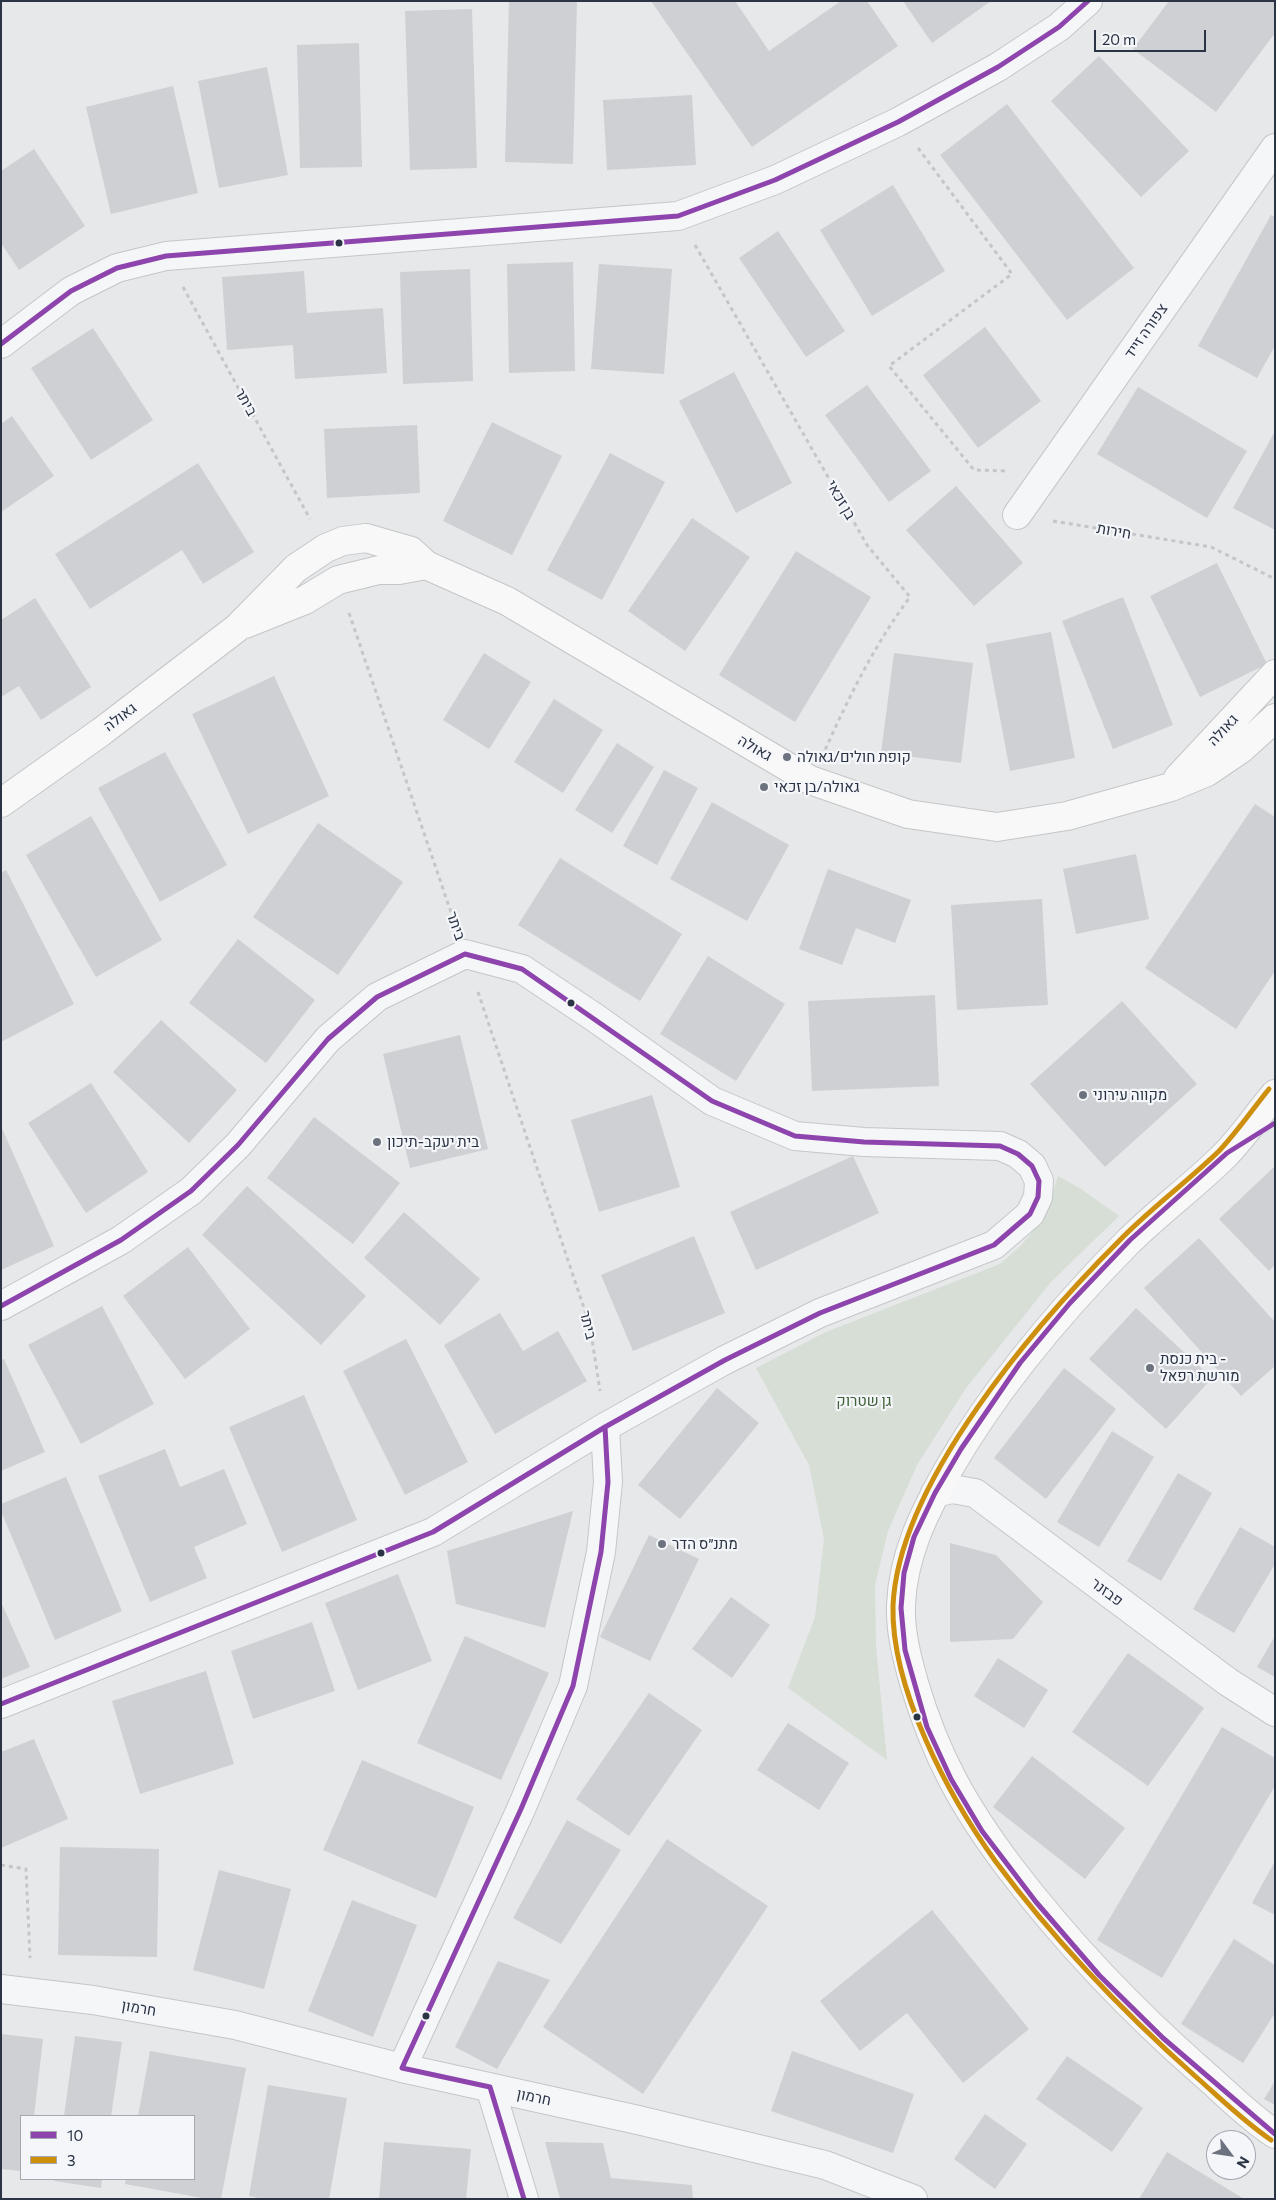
<!DOCTYPE html>
<meta charset="utf-8">
<style>
body{margin:0}
#map{position:relative;width:1276px;height:2200px;overflow:hidden;background:#e6e8ea;font-family:Commissioner,sans-serif}
canvas{display:block}
.frame{position:absolute;inset:0;border:2px solid #2b3445;pointer-events:none}
.legend{position:absolute;left:20px;top:2115px;width:175px;height:65px;box-sizing:border-box;background:#f4f6f9;border:1px solid #a4a8b1;margin:0;padding:6px 9px;list-style:none;font-size:15px;color:#2b3445}
.legend li{display:flex;align-items:center;gap:10px;height:25px}
.legend b{width:25px;border:1px solid #a4a8b1}
.north{position:absolute;left:1206px;top:2130px;width:50px;height:50px;box-sizing:border-box;background:#f4f6f9;border:1px solid #a4a8b1;border-radius:50%;rotate:121deg;font-size:14px;font-weight:700;line-height:20px;text-align:center;color:#2b3445}
.north::after{content:'';display:block;margin:auto;width:18px;height:22px;background:#6c737f;clip-path:polygon(50% 0,100% 100%,50% 72%,0 100%)}
.scale{position:absolute;left:1094px;top:30px;width:112px;height:22px;box-sizing:border-box;border:2px solid #2b3445;border-top:0;padding-left:6px;font-size:15px;line-height:18px;white-space:nowrap;color:#2b3445;-webkit-text-stroke:4px #f4f6f9;paint-order:stroke}
</style>
<div id="map">
<canvas width="1276" height="2200"></canvas>
<div class="frame"></div>
<ul class="legend">
<li><b style="height:6px;background:#8e44ad"></b>10</li>
<li><b style="height:6px;background:#ce8f0e"></b>3</li>
</ul>
<div class="north">N</div>
<div class="scale">20 m</div>
</div>
<script>
const context = document.querySelector('canvas').getContext('2d');
context.lineJoin = 'round';
function fill(path, color) {
  context.fillStyle = color;
  context.fill(path, 'evenodd');
}
function strokePath(path, color, width, dash) {
  context.strokeStyle = color;
  context.lineWidth = width;
  context.lineCap = dash ? 'butt' : 'round';
  context.setLineDash(dash || []);
  context.stroke(path);
}
function drawText(font, color, halo, rows, align = 'center') {
  context.font = font + ' Commissioner,Heebo,sans-serif';
  context.lineWidth = 4.5;
  context.setLineDash([]);
  context.textBaseline = 'middle';
  context.strokeStyle = halo;
  context.fillStyle = color;
  for (const [text, x, y, turn = 0] of rows) {
    context.save();
    context.translate(x, y);
    context.rotate((+turn || 0) * Math.PI / 180);
    context.textAlign = isNaN(turn) ? turn : align;
    if (halo) context.strokeText(text, 0, 0);
    context.fillText(text, 0, 0);
    context.restore();
  }
}
const green = new Path2D(`
 M1058,1176L1081,1189L1119,1216L1051,1282L966,1388L917,1465L888,1531L875,1585L876,1647L887,1760L788,1688L815,1617L824,1539L809,1465L756,1368L826,1332L1000,1264C1035,1235 1044,1220 1058,1176Z`);
const building = new Path2D(`
 M509,1H577L573,164L505,162Z
 M651,1H735L769,51L841,1H867L898,46L752,147Z
 M903,1H991L932,43Z
 M1169,1H1275V33L1216,112L1133,49Z
 M472,9L477,168L410,170L405,11Z
 M359,43L362,167L300,168L297,45Z
 M1099,56L1189,151L1141,197L1051,101Z
 M267,67L288,175L219,188L198,81Z
 M173,86L198,193L111,214L86,107Z
 M692,95L696,165L607,170L603,100Z
 M1007,104L1134,268L1067,320L940,155Z
 M34,149L85,226L19,270L1,243V171Z
 M893,185L945,271L872,316L820,230Z
 M1271,215L1275,217V346L1257,378L1198,346Z
 M778,231L845,331L806,357L739,258Z
 M573,262L575,371L509,373L507,264Z
 M599,264L672,269L664,374L591,369Z
 M470,269L473,381L403,384L400,272Z
 M304,271L307,313L383,308L387,373L295,379L293,345L227,350L222,277Z
 M985,327L1041,401L978,448L923,375Z
 M93,328L153,420L91,460L31,368Z
 M734,372L792,483L736,513L679,401Z
 M867,385L931,471L889,502L825,415Z
 M1138,387L1247,451L1207,518L1097,454Z
 M12,416L54,476L1,512V424Z
 M492,422L562,456L512,555L443,521Z
 M417,425L420,493L327,498L324,429Z
 M1275,431V530L1233,508Z
 M610,453L665,482L602,600L547,570Z
 M198,463L254,552L203,584L182,550L90,609L55,554Z
 M956,486L1023,563L974,606L906,530Z
 M692,518L750,557L685,651L628,611Z
 M796,551L871,597L795,722L719,675Z
 M1217,563L1267,664L1200,697L1150,596Z
 M1123,597L1173,725L1113,749L1062,621Z
 M35,598L91,687L41,720L19,686L1,697V620Z
 M1051,632L1075,758L1010,771L986,644Z
 M484,653L531,682L489,749L443,720Z
 M894,653L973,663L961,763L881,753Z
 M274,676L329,796L248,834L192,714Z
 M554,699L603,730L563,793L514,762Z
 M617,743L654,767L612,833L575,810Z
 M165,752L227,865L160,902L98,788Z
 M664,770L698,788L657,865L623,846Z
 M712,802L789,845L747,921L670,879Z
 M1255,804L1275,817V971L1236,1029L1145,968Z
 M91,816L162,940L96,977L26,855Z
 M318,823L403,882L338,975L253,917Z
 M1136,854L1149,919L1076,934L1063,869Z
 M560,858L682,934L640,1001L518,925Z
 M828,869L911,900L895,943L856,928L842,965L799,949Z
 M6,870L74,1004L1,1042V873Z
 M1042,899L1048,1005L957,1010L951,905Z
 M238,939L315,1000L266,1063L189,1003Z
 M708,956L785,1004L736,1081L660,1034Z
 M935,995L939,1086L812,1091L808,1001Z
 M1122,1001L1197,1084L1105,1167L1030,1084Z
 M161,1020L237,1090L189,1143L113,1072Z
 M460,1035L488,1149L410,1168L383,1054Z
 M91,1083L148,1172L86,1213L28,1123Z
 M652,1095L680,1187L599,1212L571,1120Z
 M314,1117L400,1183L353,1244L267,1178Z
 M1,1126L54,1246L1,1270Z
 M853,1156L879,1213L756,1270L730,1212Z
 M1275,1166V1265L1269,1271L1219,1219Z
 M247,1186L366,1296L321,1345L202,1235Z
 M404,1212L480,1279L440,1325L364,1258Z
 M694,1236L725,1313L633,1351L601,1275Z
 M1199,1238L1275,1322V1366L1241,1396L1144,1288Z
 M188,1247L250,1329L185,1379L123,1296Z
 M102,1306L154,1404L81,1444L28,1345Z
 M1136,1308L1212,1378L1166,1429L1089,1359Z
 M500,1313L523,1351L558,1331L587,1381L495,1434L444,1345Z
 M406,1339L468,1462L405,1495L343,1371Z
 M4,1359L45,1452L1,1471V1360Z
 M1064,1368L1116,1409L1046,1499L994,1458Z
 M717,1388L759,1423L680,1519L638,1485Z
 M304,1395L357,1520L282,1552L229,1427Z
 M1112,1431L1154,1457L1099,1547L1057,1522Z
 M165,1449L180,1487L224,1469L247,1524L194,1547L207,1578L150,1602L98,1476Z
 M1178,1473L1212,1493L1161,1581L1127,1561Z
 M66,1477L122,1611L55,1640L1,1511V1504Z
 M573,1511L545,1628L456,1604L447,1551Z
 M1240,1527L1275,1547V1564L1234,1633L1193,1609Z
 M649,1535L699,1559L650,1661L600,1637Z
 M950,1543L996,1555L1043,1602L1013,1639L950,1642Z
 M398,1574L432,1661L358,1690L325,1603Z
 M731,1597L770,1625L732,1678L692,1649Z
 M1,1602L30,1667L1,1679Z
 M312,1622L335,1691L253,1719L231,1651Z
 M465,1636L549,1673L501,1780L417,1743Z
 M1275,1636V1677L1257,1667Z
 M1128,1653L1204,1708L1148,1786L1072,1732Z
 M998,1658L1048,1690L1024,1728L974,1696Z
 M206,1671L234,1764L140,1794L112,1701Z
 M649,1693L702,1730L629,1836L576,1799Z
 M788,1723L849,1763L819,1810L757,1770Z
 M1222,1727L1275,1758V1786L1162,1978L1097,1940Z
 M34,1739L68,1819L1,1848V1752Z
 M1032,1756L1125,1828L1085,1879L993,1807Z
 M362,1760L474,1807L436,1898L323,1850Z
 M567,1820L621,1850L561,1944L513,1918Z
 M667,1839L768,1906L643,2094L543,2027Z
 M60,1847L159,1849L157,1957L58,1955Z
 M1275,1861V1915L1252,1903Z
 M219,1870L291,1889L264,1989L193,1970Z
 M352,1900L417,1925L373,2037L308,2011Z
 M932,1910L1029,2029L963,2083L907,2013L860,2051L820,2001Z
 M1234,1939L1275,1965V2013L1243,2063L1181,2024Z
 M498,1961L550,1980L497,2069L455,2047Z
 M1,2034L43,2039L34,2116H21V2171L1,2169Z
 M75,2036L122,2042L111,2116H64Z
 M150,2051L246,2068L221,2199H208L125,2184L126,2179H194V2116H138Z
 M792,2051L914,2094L893,2153L771,2111Z
 M1067,2056L1143,2108L1112,2152L1036,2099Z
 M1275,2081V2105L1264,2099Z
 M268,2085L347,2098L329,2199H263L249,2196Z
 M985,2114L1027,2144L995,2189L954,2159Z
 M384,2142L471,2149L466,2199H379Z
 M545,2142L603,2143L611,2178L692,2185L693,2199H560Z
 M1167,2152L1244,2199H1139Z
 M55,2179H102L101,2188L54,2181Z`);
const path = new Path2D(`
 M918,148L1012,274L889,366L974,470L1006,471
 M695,245L867,545L910,597C875,644 849,697 825,750
 M183,287L310,519
 M1053,521L1211,547L1275,579
 M349,613L455,924
 M478,992L590,1326L600,1391
 M1,1865L26,1869L30,1958`);
const street = new Path2D(`
 M1,344L71,291L117,268L166,256L678,216L775,180L898,122L998,67L1059,27L1088,1
 M1017,515L1275,148
 M1,1306L121,1240L191,1191L238,1145L328,1039L377,997L465,954L522,969L594,1017L712,1101L795,1136L864,1142L1000,1146L1018,1154L1032,1166L1039,1181L1038,1197L1030,1214L994,1245L820,1313L725,1360L605,1427L433,1532L1,1704
 M935,1493L952,1489L975,1493L1228,1682L1275,1712
 M1,1989L93,2000L235,2025L402,2068L638,2120L825,2165L913,2199
 M402,2068L521,1809L573,1686L601,1552L608,1482L605,1427
 M490,2087L524,2199`);
const secondary = new Path2D(`
 M245,624L305,600L338,580L379,570H399L426,565
 M1178,778L1275,674
 M1,803L101,732L237,628L296,568L326,548L343,541L366,538L411,551L426,565L507,601L810,780L908,814L997,827L1067,816L1171,787L1207,772L1241,749L1275,718
 M1275,1094C1258,1114 1243,1137 1225,1155C1194,1186 1158,1212 1127,1243C1059,1312 996,1386 948,1470C924,1513 903,1555 901,1605C900,1632 907,1658 914,1683C936,1757 964,1807 1010,1868C1068,1944 1133,2012 1204,2074C1227,2094 1249,2117 1275,2134`);
const bus1 = new Path2D(`
 M1,344L71,291L117,268L166,256L678,216L775,180L898,122L998,67L1059,27L1088,1
 M1275,1123L1227,1153L1130,1240L1070,1303L1020,1363L961,1449L935,1493L914,1537L904,1573L901,1608L905,1650L927,1727L951,1779L982,1831L1036,1902L1099,1975L1163,2038L1275,2134
 M1,1306L121,1240L191,1191L238,1145L328,1039L377,997L465,954L522,969L712,1101L795,1136L864,1142L1000,1146L1018,1154L1032,1166L1039,1181L1038,1197L1030,1214L994,1245L820,1313L725,1360L605,1427L433,1532L1,1704
 M524,2199L490,2087L402,2068L521,1809L573,1686L601,1552L608,1482L605,1427`);
const bus2 = new Path2D(`
 M1269,1089C1252,1110 1237,1132 1219,1151C1187,1182 1151,1208 1120,1240C1036,1324 898,1483 893,1606C891,1689 949,1797 996,1862C1054,1940 1122,2011 1195,2076C1220,2098 1243,2121 1271,2140`);
const markers = [
 [339,243,4.5,"#2b3445"],
 [787,757,5,"#6c737f"],
 [764,787,5,"#6c737f"],
 [571,1003,4.5,"#2b3445"],
 [1083,1095,5,"#6c737f"],
 [377,1142,5,"#6c737f"],
 [1150,1368,5,"#6c737f"],
 [662,1544,5,"#6c737f"],
 [381,1553,4.5,"#2b3445"],
 [917,1717,4.5,"#2b3445"],
 [426,2016,4.5,"#2b3445"]
];
const streetNames = [
 ["צפורה זייד",1146,331,-55],
 ["ביתר",246,402,61],
 ["בן זכאי",841,500,60],
 ["חירות",1114,531,10],
 ["גאולה",120,717,-37],
 ["גאולה",1223,730,-47],
 ["גאולה",755,748,30],
 ["ביתר",456,926,71],
 ["ביתר",588,1325,76],
 ["פבזנר",1107,1592,37],
 ["חרמון",139,2008,10],
 ["חרמון",534,2097,12]
];
const poiNames = [
 ["קופת חולים/גאולה",797,757],
 ["גאולה/בן זכאי",774,787],
 ["מקווה עירוני",1093,1095],
 ["בית יעקב-תיכון",387,1142],
 ["בית כנסת -",1160,1359],
 ["מורשת רפאל",1160,1376],
 ["מתנ״ס הדר",672,1544]
];
const parkNames = [
 ["גן שטרוק",864,1401]
];
fill(green, '#d6ded6');
fill(building, '#ced0d3');
strokePath(street, '#c4c6c8', 30);
strokePath(secondary, '#c4c6c8', 30);
strokePath(path, '#c5c6ca', 3, [4, 4]);
strokePath(street, '#f5f6f7', 28);
strokePath(secondary, '#f8f8f8', 28);
strokePath(bus1, '#8e44ad', 5);
strokePath(bus2, '#ce8f0e', 5);
for (const [x, y, r, color] of markers) {
  const dot = new Path2D();
  dot.arc(x, y, r, 0, 2 * Math.PI);
  context.fillStyle = color;
  context.fill(dot);
  strokePath(dot, '#f4f6f9', 2);
}
drawText('15px', '#2b3445', '#f4f6f9', streetNames);
drawText('15px', '#2b3445', '#f4f6f9', poiNames, 'left');
drawText('15px', '#3f6138', '#f4f6f9', parkNames);
</script>
